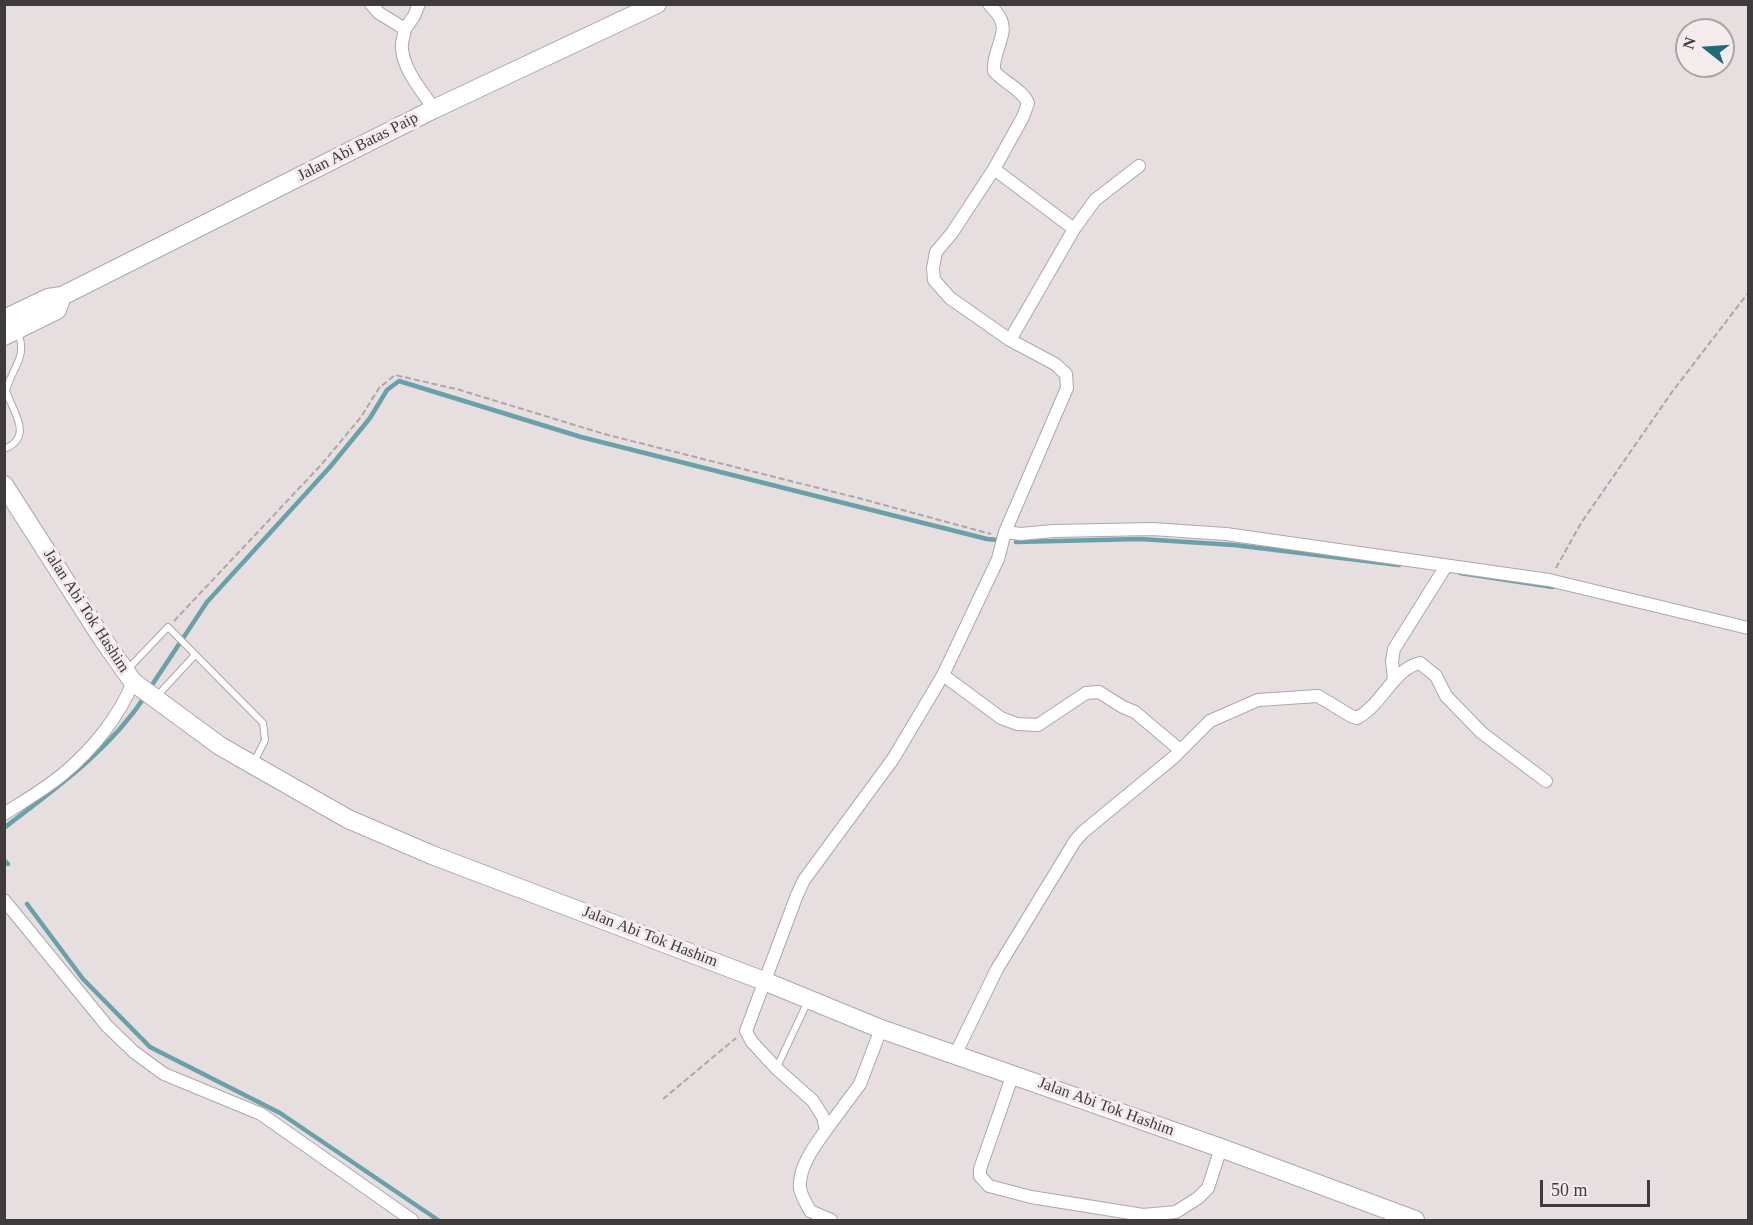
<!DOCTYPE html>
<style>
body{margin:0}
#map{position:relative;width:1753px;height:1225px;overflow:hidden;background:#e7dedf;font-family:Georgia,serif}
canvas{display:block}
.frame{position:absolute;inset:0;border:6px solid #3f3b3c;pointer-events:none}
.north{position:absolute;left:1675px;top:18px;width:60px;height:60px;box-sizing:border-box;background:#f4ebed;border:2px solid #aca5a6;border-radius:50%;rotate:287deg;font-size:16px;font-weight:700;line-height:24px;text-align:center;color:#3f3b3c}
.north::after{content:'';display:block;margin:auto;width:21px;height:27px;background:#226b76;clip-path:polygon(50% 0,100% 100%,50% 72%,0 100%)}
.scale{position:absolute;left:1540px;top:1180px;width:110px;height:27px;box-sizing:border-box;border:3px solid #3f3b3c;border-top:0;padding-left:8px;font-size:18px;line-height:21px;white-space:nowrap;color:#3f3b3c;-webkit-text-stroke:4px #f4ebed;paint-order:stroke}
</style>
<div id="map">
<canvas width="1753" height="1225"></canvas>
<div class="frame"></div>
<div class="north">N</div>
<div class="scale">50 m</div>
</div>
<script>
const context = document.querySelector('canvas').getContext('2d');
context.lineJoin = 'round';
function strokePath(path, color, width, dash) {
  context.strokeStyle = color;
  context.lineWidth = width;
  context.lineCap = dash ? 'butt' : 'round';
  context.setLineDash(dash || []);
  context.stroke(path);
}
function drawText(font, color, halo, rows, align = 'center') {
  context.font = font + ' Georgia,serif';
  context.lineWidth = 6;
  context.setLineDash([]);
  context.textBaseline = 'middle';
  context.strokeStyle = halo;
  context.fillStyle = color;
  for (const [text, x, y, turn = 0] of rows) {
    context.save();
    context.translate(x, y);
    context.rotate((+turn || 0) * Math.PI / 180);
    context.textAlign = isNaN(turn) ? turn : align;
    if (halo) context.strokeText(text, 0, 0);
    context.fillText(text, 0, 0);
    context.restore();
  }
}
const stream = new Path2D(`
 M1016,542L1140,539L1234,545L1399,565
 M1460,573L1553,587
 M150,688L207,602L330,467L370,418L387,390L399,381L581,437L987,539L999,540
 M4,828C56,788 109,751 146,695
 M4,860L8,864
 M27,904L83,979L150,1047L280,1113L438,1220`);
const path = new Path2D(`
 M1556,568L1581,523L1672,392L1748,293
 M174,621L321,465L361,417L379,388L395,375L460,390L604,434L862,499L991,534
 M663,1099L736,1038`);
const lane = new Path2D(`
 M4,449C35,437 12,410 6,391C12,366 29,358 17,330
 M127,670L168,627L263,723L265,740L254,762
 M157,696L195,655
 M777,1067L808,1001`);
const street = new Path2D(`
 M371,4L379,13L405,29C404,36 401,42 402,49C404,71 422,91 434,109
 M405,29L414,16L419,4
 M994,169L1074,229
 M1010,340L1074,229L1095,200L1139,166
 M1005,532L1021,534L1053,531L1152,529L1226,534L1549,580L1748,628
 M943,675L1001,718L1017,724L1038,725L1086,693L1099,692L1123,707L1135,712L1180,750
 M1394,680L1392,661L1394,649L1446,566
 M4,814C24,801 45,789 63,774C92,750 119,717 133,682
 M4,900L107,1026L134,1052L164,1074L261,1114L412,1220
 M955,1055L997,969L1075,841L1083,832L1174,757L1210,721L1258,700L1318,696L1351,716L1357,718C1383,704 1393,669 1420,663L1436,676L1446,696L1482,733L1546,781
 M1013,1074L980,1169V1176L989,1186L1031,1197L1143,1215L1176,1212L1198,1198L1208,1188L1221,1148
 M826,1130L860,1084L881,1029
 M831,1220L810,1211C807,1204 801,1196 800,1188C798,1168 815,1145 826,1130L823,1117L813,1101L776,1068L752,1042L746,1031L797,895L804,880L893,759L943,675L998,559L1005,532L1067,388L1066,374L1055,364L1010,340L950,298L934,280L933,268L936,252L952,233L994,169L1023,117L1028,103C1022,89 1004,83 994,71C992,53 1008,34 1001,20C999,14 993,9 989,4`);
const secondary = new Path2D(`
 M4,319L48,298L62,296L434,109L657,4
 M4,336L57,310L62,296
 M4,485L102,638L133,682L220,746L348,819L432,855L764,981L881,1029L1221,1148L1415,1220`);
const streetNames = [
 ["Jalan Abi Batas Paip",358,147,-27],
 ["Jalan Abi Tok Hashim",86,611,57],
 ["Jalan Abi Tok Hashim",650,937,21],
 ["Jalan Abi Tok Hashim",1106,1107,20]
];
strokePath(stream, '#6aa0a9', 4.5);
strokePath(lane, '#afa7a8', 8);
strokePath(street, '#afa7a8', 14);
strokePath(secondary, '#afa7a8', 20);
strokePath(path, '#ada6a7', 2, [6, 3]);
strokePath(lane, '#fff', 6);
strokePath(street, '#fff', 12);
strokePath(secondary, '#fff', 18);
drawText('16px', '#3f3b3c', '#f4ebed', streetNames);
</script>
